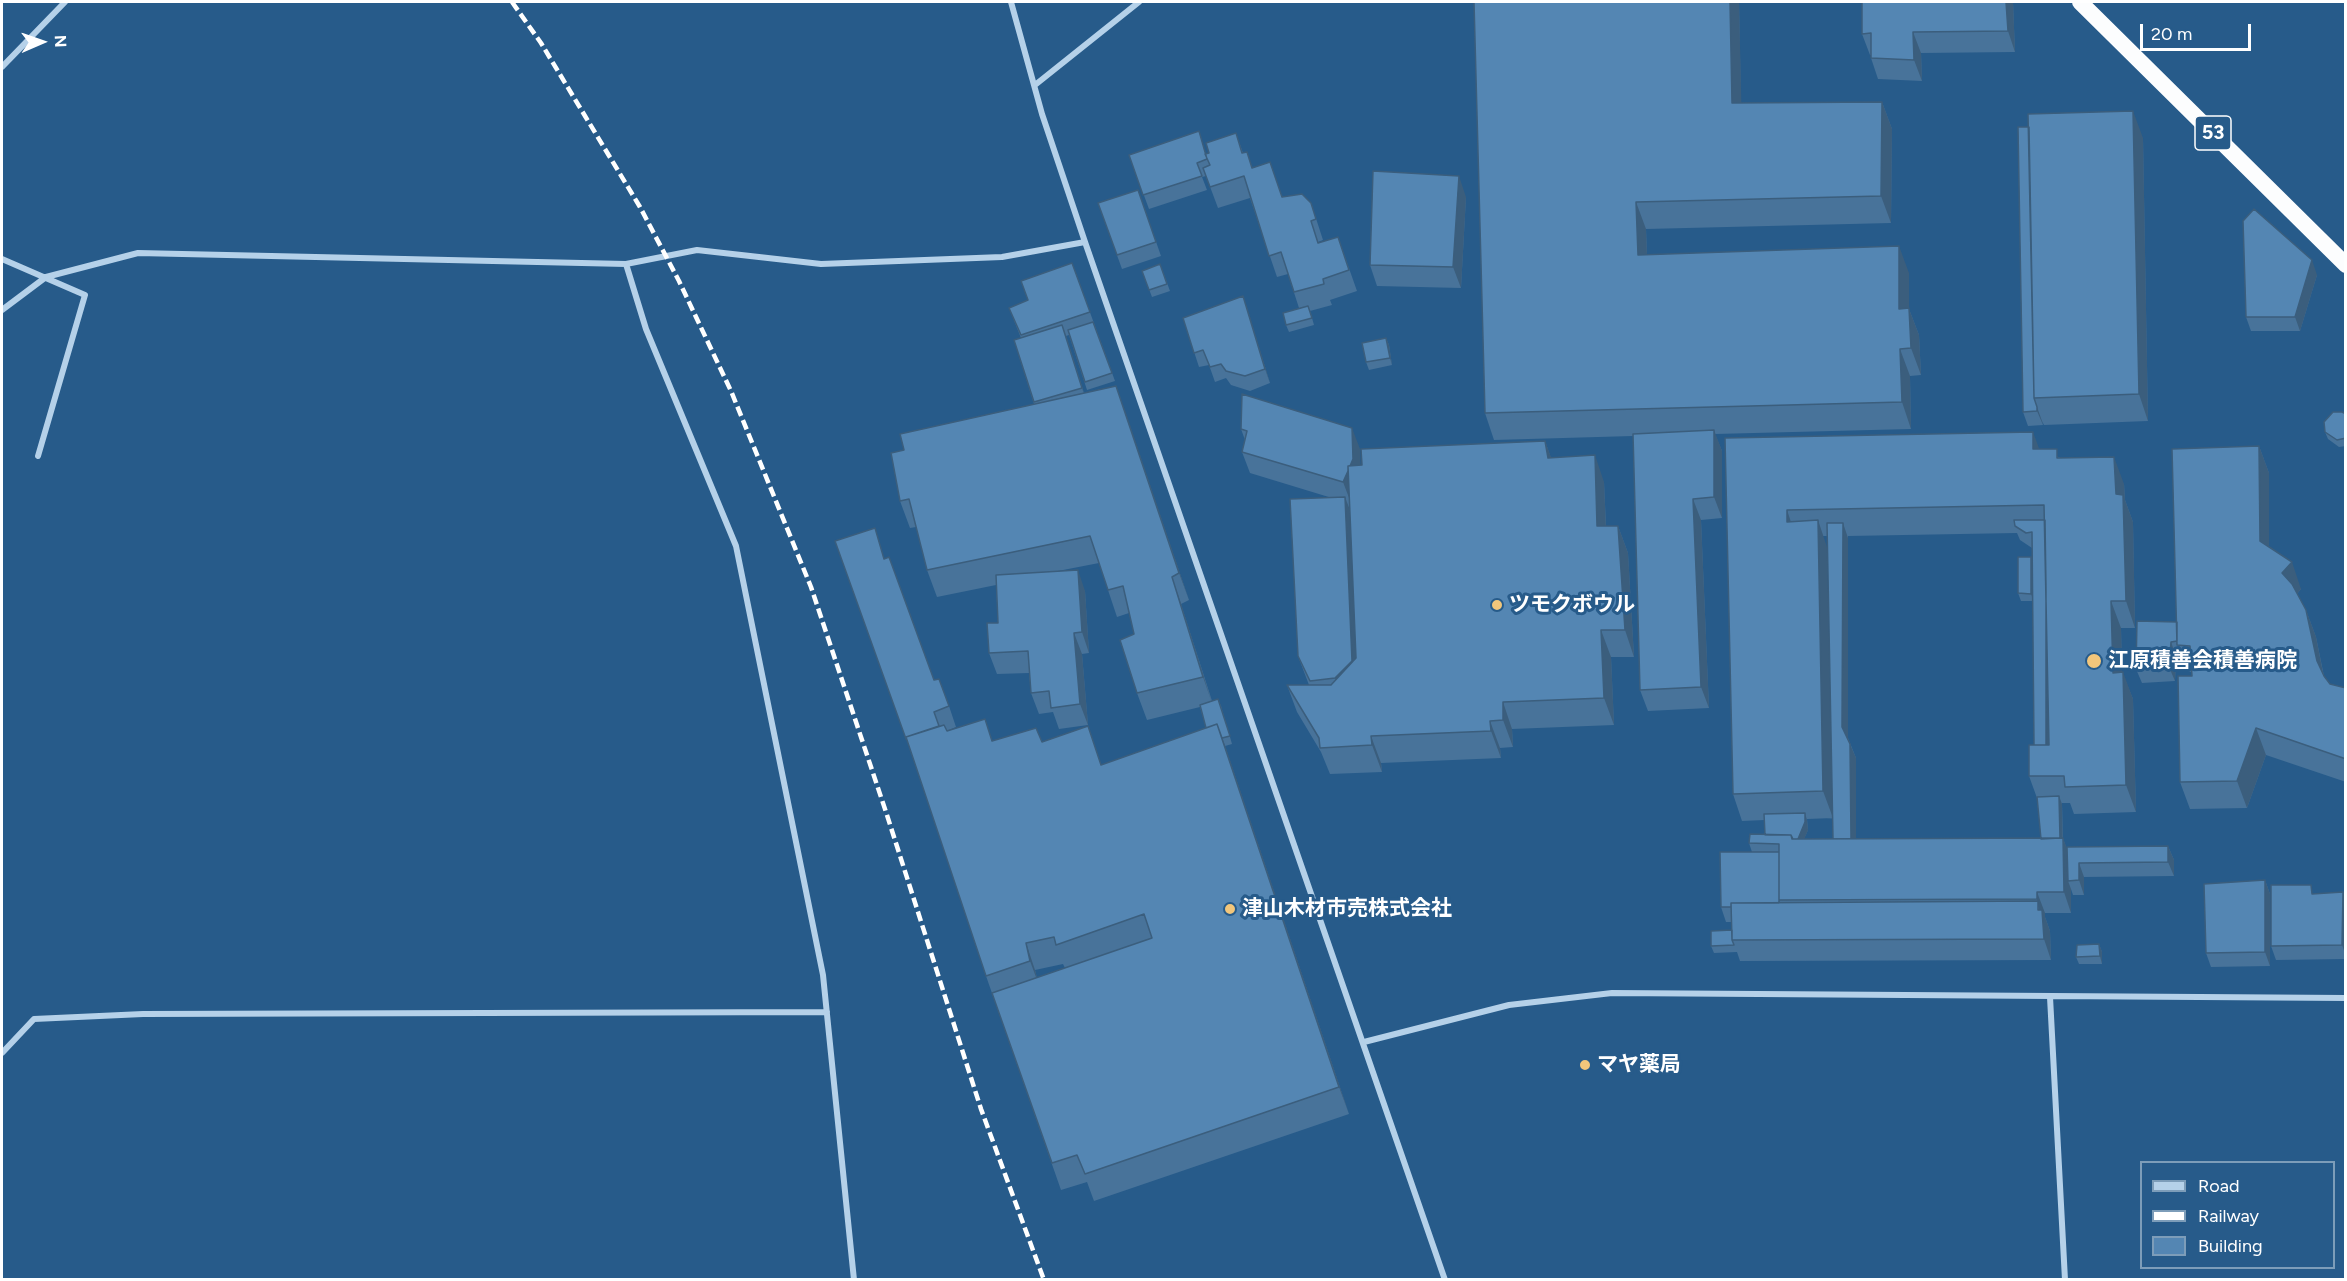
<!DOCTYPE html>
<meta charset="utf-8">
<style>
body{margin:0}
#map{position:relative;width:2347px;height:1281px;overflow:hidden;background:#275b8a;font-family:Figtree,sans-serif}
canvas{display:block}
.frame{position:absolute;inset:0;border:3px solid #fff;pointer-events:none}
.legend{position:absolute;left:2140px;top:1161px;width:195px;height:108px;box-sizing:border-box;background:#275b8a;border:2px solid #7d9db9;margin:0;padding:8px 10px;list-style:none;font-size:18px;color:#fff}
.legend li{display:flex;align-items:center;gap:12px;height:30px}
.legend b{width:30px;border:2px solid #7d9db9}
.north{position:absolute;left:12px;top:12px;width:60px;height:60px;-webkit-text-stroke:4px #275b8a;paint-order:stroke;rotate:88deg;font-size:16px;font-weight:700;line-height:24px;text-align:center;color:#fff}
.north::after{content:'';display:block;margin:auto;width:21px;height:27px;background:#fff;clip-path:polygon(50% 0,100% 100%,50% 72%,0 100%)}
.scale{position:absolute;left:2140px;top:24px;width:111px;height:27px;box-sizing:border-box;border:3px solid #fff;border-top:0;padding-left:8px;font-size:18px;line-height:21px;white-space:nowrap;color:#fff;-webkit-text-stroke:4px #275b8a;paint-order:stroke}
</style>
<div id="map">
<canvas width="2347" height="1281"></canvas>
<div class="frame"></div>
<ul class="legend">
<li><b style="height:8px;background:#b5d1e9"></b>Road</li>
<li><b style="height:8px;background:#fff"></b>Railway</li>
<li><b style="height:16px;background:#5486b3"></b>Building</li>
</ul>
<div class="north">N</div>
<div class="scale">20 m</div>
</div>
<script>
const context = document.querySelector('canvas').getContext('2d');
context.lineJoin = 'round';
function strokePath(path, color, width, dash) {
  context.strokeStyle = color;
  context.lineWidth = width;
  context.lineCap = dash ? 'butt' : 'round';
  context.setLineDash(dash || []);
  context.stroke(path);
}
function fill(path, color) {
  context.fillStyle = color;
  context.fill(path, 'evenodd');
}
function drawText(font, color, halo, rows, align = 'center') {
  context.font = font + ' Figtree,"Noto Sans JP",sans-serif';
  context.lineWidth = 6;
  context.setLineDash([]);
  context.textBaseline = 'middle';
  context.strokeStyle = halo;
  context.fillStyle = color;
  for (const [text, x, y, turn = 0] of rows) {
    context.save();
    context.translate(x, y);
    context.rotate((+turn || 0) * Math.PI / 180);
    context.textAlign = isNaN(turn) ? turn : align;
    if (halo) context.strokeText(text, 0, 0);
    context.fillText(text, 0, 0);
    context.restore();
  }
}
const minor = new Path2D(`
 M1011,2L1042,114L1085,242L1445,1280
 M2,67L65,2
 M1035,85L1139,2
 M2,259L85,295L38,456
 M626,264L646,329L736,546L823,975L854,1280
 M2,310L46,277L138,253L626,264L697,250L821,264L1002,257L1085,242
 M2050,997L2065,1280
 M1364,1042L1509,1005L1612,993L2346,998
 M2,1053L34,1019L143,1014L827,1012`);
const trunk = new Path2D(`
 M2080,2L2346,265`);
const rail = new Path2D(`
 M512,2L541,43L640,207L679,281L731,391L811,587L886,812L981,1109L1044,1280`);
const wall = new Path2D(`
 M1474,2H1739L1741,103L1882,102L1892,129L1891,223L1646,229L1647,255L1909,273V309L1919,335L1921,375L1910,376L1911,429L1715,434L1722,451V518L1701,520L1709,708L1648,711L1640,690L1633,436L1494,440L1485,413Z
 M2013,2L2015,52L1921,53L1922,81L1878,79L1871,58V55H1870L1862,34Z
 M1236,133L1243,153L1253,168L1282,197L1311,203L1323,240L1318,242L1319,243L1338,237L1357,291L1330,300L1332,305L1310,311L1314,325L1289,332L1286,325L1299,308L1288,274L1277,277L1250,198L1218,208L1206,176L1202,177L1207,190L1149,209L1129,155L1207,154L1209,153Z
 M2143,138L2148,421L2044,425L2042,421L2043,425L2028,426L2023,412Z
 M1138,190L1161,256L1122,269L1098,203Z
 M1466,197L1461,288L1377,286L1370,265Z
 M1072,263L1115,381L1087,390L1069,335L1066,336L1084,393L1116,386L1189,600L1181,604L1212,701L1218,699L1221,706L1232,744L1225,746L1349,1114L1094,1201L1087,1182L1061,1190L986,976L885,558L934,680L947,700L956,727L947,731L993,741L1042,742L1102,765L1206,728L1200,707L1147,720L1137,693L1134,634L1129,613L1117,617L1099,563L1058,571L1085,591L1089,653L1082,654L1088,725L1059,729L1053,712L1039,714L1031,693L1029,673L997,674L989,653L998,623L996,585L937,597L927,570L916,527L910,528L900,501L904,450L1034,404L1014,340L1021,338L1009,308L1028,300ZM1063,964L1065,968L1037,978L1035,970Z
 M1160,264L1170,291L1152,297L1142,271Z
 M2317,275L2300,331H2251L2246,317Z
 M1243,296L1270,383L1250,391L1231,385L1226,378L1215,382L1209,365L1199,367L1183,318Z
 M1386,338L1389,345L1392,365L1369,370L1366,362Z
 M2346,414V446L2339,447L2328,439L2325,432Z
 M1241,429L1360,449V465L1545,441L1551,458L1604,482L1606,526H1618L1628,553L1634,657H1611L1614,725L1512,729L1513,747L1500,748L1501,758L1381,763L1382,772L1330,774L1321,752L1297,712L1287,685H1309L1298,656L1332,498L1250,473L1242,452L1245,440Z
 M1725,438L2039,449L2124,484L2125,500L2133,522L2135,628H2121L2122,672L2133,699L2136,812L2074,814L2070,803H2062L2063,838L2067,850L2168,846L2174,860V876L2084,877V895H2073L2071,889V913H2045V917L2050,931L2051,960L1740,961L1737,952L1714,953L1711,946L1732,930V922H1726L1721,907L1752,852L1749,843L1765,835V820L1742,821L1733,794ZM2017,533L2020,540L2032,548L2033,561L2018,593L2021,601H2033L2034,745L2029,776L2037,798L2041,839H1856V758L1848,738V536ZM1823,536H1828L1833,839H1804L1808,830L1807,819L1833,818Z
 M2259,446L2269,473V548L2301,589L2297,594L2306,610L2316,637L2324,676L2330,684L2346,688V782L2266,755L2247,808L2190,809L2180,782L2192,672H2187L2181,656H2176L2175,681L2142,683L2136,669L2177,622Z
 M2265,880L2270,894V966L2211,967L2206,953Z
 M2343,892L2346,900V959L2276,960L2271,946L2314,894Z
 M2099,944L2102,952V964H2079L2076,957Z`);
const shadedWall = new Path2D(`
 M1730,2H1739L1742,130L1732,103Z
 M2006,2H2013L2015,52L2008,31Z
 M1913,32L1921,53L1922,81L1914,60Z
 M1882,102L1892,129L1891,223L1881,196Z
 M2133,111L2143,138L2148,421L2139,394Z
 M1459,176L1466,197L1461,288L1453,267Z
 M1636,202L1646,229L1648,282L1638,255Z
 M1899,246L1909,273V309L1919,335L1921,375L1911,348L1899,309Z
 M2312,260L2317,275L2300,331L2295,317Z
 M1243,296L1248,310L1270,383L1265,369Z
 M1062,325L1067,339L1087,403L1082,388Z
 M1386,338L1389,345L1392,365L1390,358Z
 M1900,349L1910,376L1911,429L1902,402Z
 M1116,386L1126,413L1189,600L1179,573Z
 M2037,407L2042,421L2043,425L2037,411Z
 M1352,428L1360,449L1361,480L1351,503L1343,482Z
 M1714,430L1722,451V518L1714,497Z
 M2033,432L2043,459L2033,449Z
 M1545,441L1555,468L1548,458Z
 M2259,446L2269,473V568L2260,541Z
 M1595,455L1604,482L1607,553L1597,526Z
 M2114,457L2124,484L2125,500L2133,522L2135,628L2126,601L2116,494Z
 M1345,497L1353,518L1360,682L1343,699L1335,678Z
 M1693,499L1701,520L1709,708L1701,687Z
 M1787,510L1796,537L1787,522Z
 M1818,520L1827,547L1833,818L1823,791Z
 M2046,520L2051,769L2046,754Z
 M1843,523L1848,538V741L1842,727Z
 M1618,526L1628,553L1634,657L1625,630Z
 M2031,557L2034,564V601L2031,594Z
 M2292,562L2301,589L2292,600L2282,573Z
 M1078,570L1085,591L1089,653L1082,632Z
 M1172,577L1181,604L1212,703L1203,677Z
 M2111,601L2121,628L2123,700L2113,673Z
 M2306,610L2316,637L2326,688L2317,661Z
 M1601,630L1611,657L1614,725L1604,698Z
 M1074,633L1082,654L1088,725L1080,704Z
 M2171,642L2176,656L2175,681L2169,667Z
 M2123,672L2133,699L2136,812L2126,785Z
 M1503,702L1512,729L1513,747L1503,720Z
 M1490,721L1500,748L1501,758L1491,731Z
 M1217,724L1227,751L1349,1114L1339,1087Z
 M2256,728L2266,755L2247,808L2237,781Z
 M1371,736L1381,763L1382,772L1372,745Z
 M1850,744L1856,758V859L1851,844Z
 M2059,796L2062,804L2063,857L2060,850Z
 M1805,813L1807,820L1808,830L1798,854L1792,839Z
 M2063,838L2071,859L2068,881L2071,889V913L2064,892Z
 M2168,846L2174,860V876L2168,862Z
 M2079,863L2084,877V895L2079,880Z
 M2265,880L2270,894V966L2265,952Z
 M2037,892L2045,913V917L2050,931L2051,960L2044,939L2037,899Z
 M2343,892L2346,900V956L2342,945Z
 M1026,943L1035,970L1040,988L1030,961Z
 M2099,944L2102,952V964L2100,956Z`);
const building = new Path2D(`
 M1474,2H1730L1732,103L1882,102L1881,196L1636,202L1638,255L1899,246V309L1909,308L1911,348L1900,349L1902,402L1485,413Z
 M1862,2H2006L2008,31L1913,32L1914,60L1871,58V33L1862,34Z
 M2133,111L2139,394L2034,398L2028,114Z
 M2018,127H2029L2034,398L2037,407V411L2023,412Z
 M1199,131L1207,159L1197,163L1202,176L1143,195L1129,155Z
 M1236,133L1242,153L1247,152L1252,168L1270,162L1282,197L1302,194L1311,203L1316,219L1311,221L1318,243L1338,237L1349,270L1323,279L1324,284L1294,292L1281,252L1269,256L1244,176L1210,187L1203,168L1210,165L1205,154L1209,153L1206,143Z
 M1373,171L1459,176L1453,267L1370,265Z
 M1138,190L1156,242L1117,255L1098,203Z
 M2254,209L2312,260L2295,317H2246L2243,221Z
 M1072,263L1090,312L1021,335L1009,308L1028,300L1021,281Z
 M1160,264L1167,284L1149,290L1142,271Z
 M1243,296L1265,369L1245,376L1226,371L1221,364L1210,367L1203,350L1194,353L1183,318Z
 M1308,306L1312,318L1286,325L1283,313Z
 M1093,322L1112,373L1085,382L1068,330Z
 M1062,325L1082,388L1034,402L1014,340Z
 M1386,338L1390,358L1366,362L1362,343Z
 M1116,386L1179,573L1172,577L1203,677L1137,693L1120,640L1134,634L1123,586L1108,590L1090,536L927,570L909,499L900,501L891,453L904,450L900,434Z
 M1242,394L1352,428L1353,459L1350,466H1348V471L1343,482L1242,452L1247,431L1241,429Z
 M2333,412H2342L2346,414V438L2337,440L2325,432L2324,422Z
 M1714,430V497L1693,499L1701,687L1640,690L1633,434Z
 M2033,432V449H2057V458L2114,457L2116,494L2123,495L2126,601H2111L2113,673L2123,672L2126,785L2065,787L2064,776H2029V745H2049L2044,505L1787,510V522L1818,520L1823,791L1733,794L1725,438Z
 M1545,441L1548,458L1595,455L1597,526H1618L1625,630H1601L1604,698L1503,702V720L1490,721L1491,731L1371,736L1372,745L1320,748L1319,738L1287,685H1331L1356,658L1348,466L1362,465L1361,449Z
 M2259,446L2260,541L2292,562L2282,573L2292,584L2306,610L2317,661L2324,676L2330,684L2346,688V759L2256,728L2237,781L2180,782L2178,676H2192L2190,646L2177,645L2172,449Z
 M1345,497L1352,661L1335,678L1310,681L1298,656L1290,499Z
 M2014,520H2045L2046,588V745H2034L2032,532L2026,533L2015,526Z
 M1827,523H1843L1842,727L1850,744L1851,839H1833Z
 M875,528L884,559L889,557L934,680L939,679L949,706L934,712L939,726L906,737V739L835,541Z
 M2018,557H2031V594L2018,593Z
 M1078,570L1082,632L1074,633L1080,704L1051,708L1049,691L1031,693L1028,651L989,653L987,623H998L996,575Z
 M2137,621L2177,622V641L2171,642L2169,667L2136,669Z
 M1218,699L1230,736L1222,738L1217,724L1206,728L1200,705Z
 M985,719L992,741L1036,728L1042,742L1088,726L1101,765L1217,724L1339,1087L1085,1174L1077,1155L1052,1163L992,993L1152,938L1144,914L1056,945L1054,937L1026,943L1030,961L986,976L906,737L944,725L947,731Z
 M2059,796L2060,838L2041,839L2037,797Z
 M1805,813V822L1798,839H1793L1791,835H1765L1764,814Z
 M1750,834L1791,835L1792,839L2063,838L2064,892H2037V899L1779,900V844L1749,843Z
 M2168,846V862L2079,863V880L2068,881L2067,847Z
 M1720,852H1779V903H1731V907H1721Z
 M2265,880V952L2206,953L2204,884Z
 M2271,885H2311L2312,894L2343,892L2342,945L2271,946Z
 M2038,901V910H2042L2044,939L1732,940L1731,903Z
 M1732,930V940L1734,945L1711,946V931Z
 M2099,944L2100,956L2076,957L2077,945Z`);
const markers = [
 [1497,605,6,"#f2c67b"],
 [2094,661,8,"#f2c67b"],
 [1230,909,6,"#f2c67b"],
 [1585,1065,6,"#f2c67b"]
];
const shields = [
 [2213,133,36]
];
const shieldNames = [
 ["53",2213,133]
];
const poiNames = [
 ["ツモクボウル",1509,605],
 ["江原積善会積善病院",2108,661],
 ["津山木材市売株式会社",1242,909],
 ["マヤ薬局",1597,1065]
];
strokePath(minor, '#b5d1e9', 6);
strokePath(trunk, '#fcfdfe', 16);
strokePath(rail, '#fff', 4.5, [10, 4.5]);
fill(wall, '#48739a');
fill(shadedWall, '#3b5e7d');
fill(building, '#5486b3');
strokePath(building, '#3b5e7d', 1.5);
for (const [x, y, r, color] of markers) {
  const dot = new Path2D();
  dot.arc(x, y, r, 0, 2 * Math.PI);
  context.fillStyle = color;
  context.fill(dot);
  strokePath(dot, '#275b8a', 2);
}
for (const [x, y, w] of shields) {
  const box = new Path2D();
  box.roundRect(x - w / 2, y - 17, w, 34, 4.5);
  context.fillStyle = '#275b8a';
  context.fill(box);
  strokePath(box, '#fff', 1.5);
}
drawText('bold 20px', '#fff', null, shieldNames);
drawText('bold 21px', '#fff', '#275b8a', poiNames, 'left');
</script>
